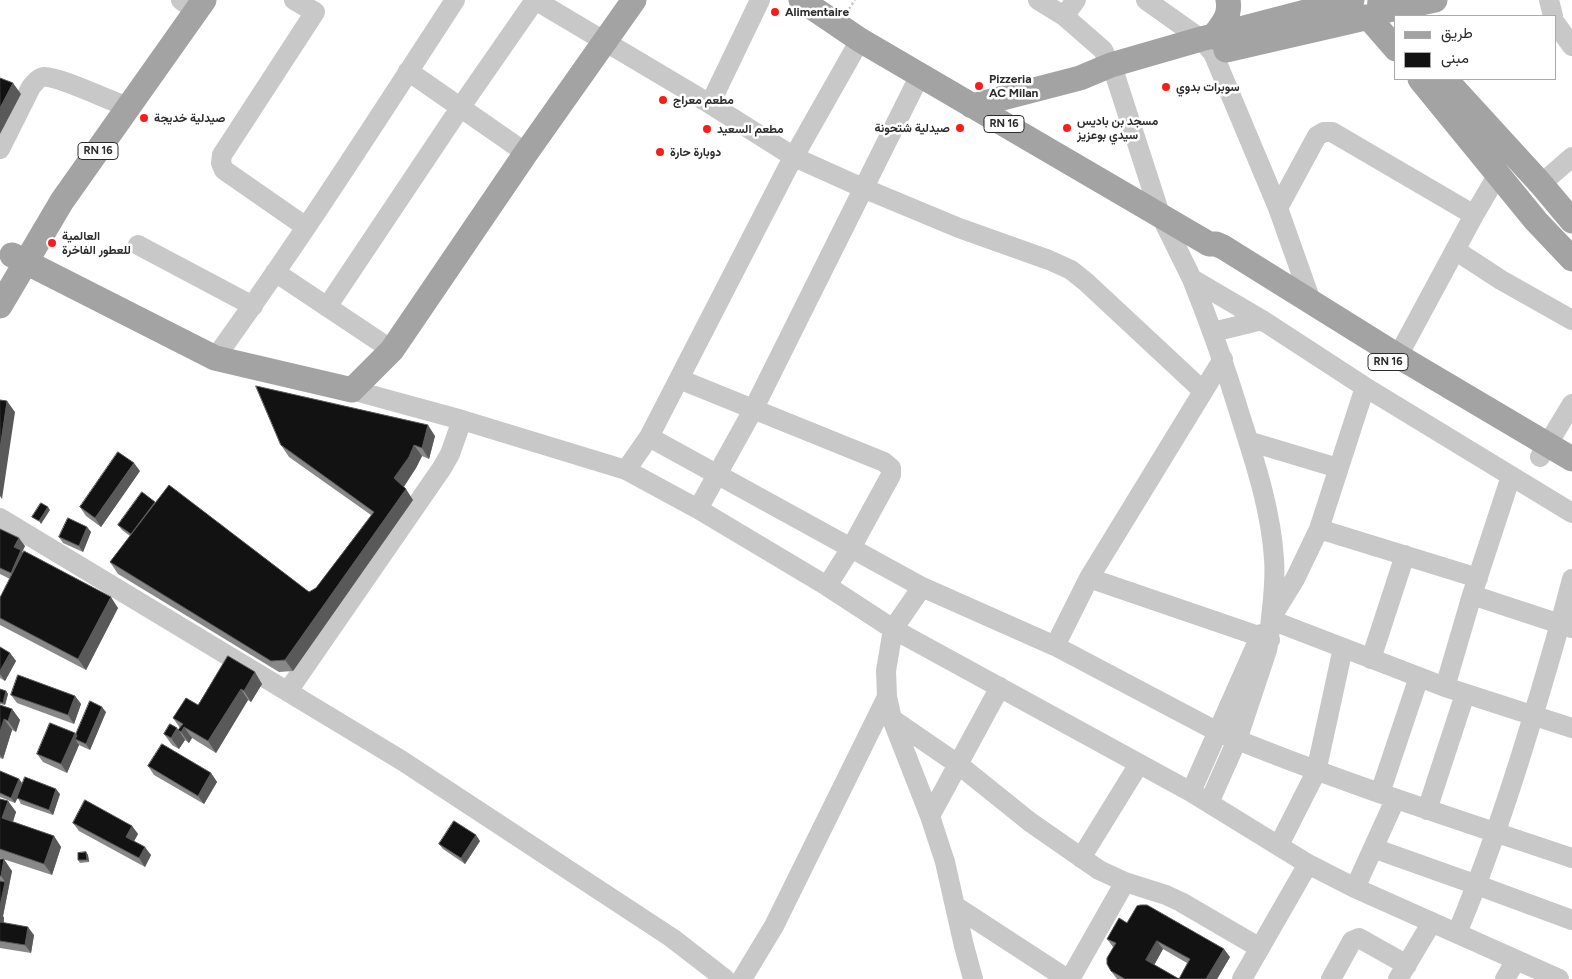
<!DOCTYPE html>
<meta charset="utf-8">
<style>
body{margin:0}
#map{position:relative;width:1572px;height:979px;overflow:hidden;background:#fff;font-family:Figtree,Vazirmatn,sans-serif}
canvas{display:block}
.legend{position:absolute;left:1394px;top:15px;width:162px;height:65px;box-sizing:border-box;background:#fff;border:1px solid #aaa;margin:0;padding:6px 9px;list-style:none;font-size:15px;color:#2b2b2b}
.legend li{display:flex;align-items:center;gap:10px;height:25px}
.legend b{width:25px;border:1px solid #aaa}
</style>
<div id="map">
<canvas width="1572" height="979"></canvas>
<ul class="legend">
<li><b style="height:6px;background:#a3a3a3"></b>طريق</li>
<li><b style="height:14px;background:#121212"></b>مبنى</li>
</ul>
</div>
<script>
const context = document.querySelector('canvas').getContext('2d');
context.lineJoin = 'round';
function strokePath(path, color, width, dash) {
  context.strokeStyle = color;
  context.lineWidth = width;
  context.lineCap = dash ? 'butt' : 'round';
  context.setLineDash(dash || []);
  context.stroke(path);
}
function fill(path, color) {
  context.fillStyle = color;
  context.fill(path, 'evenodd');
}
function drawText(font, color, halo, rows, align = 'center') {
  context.font = font + ' Figtree,Vazirmatn,sans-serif';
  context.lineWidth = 5;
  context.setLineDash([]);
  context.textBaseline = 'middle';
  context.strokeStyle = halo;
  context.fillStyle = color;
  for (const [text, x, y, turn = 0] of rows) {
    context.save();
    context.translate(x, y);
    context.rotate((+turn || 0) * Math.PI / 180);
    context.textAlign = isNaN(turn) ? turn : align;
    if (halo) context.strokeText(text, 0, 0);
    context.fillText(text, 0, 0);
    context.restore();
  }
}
const path = new Path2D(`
 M849,9L855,0`);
const minor = new Path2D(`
 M181,0L185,3
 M294,0L315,12L222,155L221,163L224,170L306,227
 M535,0L710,104L794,157L863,188L959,228L1049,260L1071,270L1086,282L1203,391
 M1038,0L1064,16L1103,50L1115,75L1160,214L1192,279L1262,320L1365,387L1572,513
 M1146,0L1201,39L1213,53L1278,208L1311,301
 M1549,0L1553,16
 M1064,16L1076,0
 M1556,24L1572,46
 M408,71L526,153
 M710,104L760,0
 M0,149L31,87C35,83 37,78 43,77C55,75 104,98 118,103
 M1541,184L1572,157
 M1278,208L1317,136L1324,132H1332L1474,215
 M138,245L253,306
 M1455,250L1501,280L1572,320
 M275,272L392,350
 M1192,279C1210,324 1226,369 1240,415C1255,462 1271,510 1274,559C1276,583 1272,605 1270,628C1269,636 1269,642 1267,650L1237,740L1209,803
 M327,307L460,108L535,0
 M1213,332L1262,320
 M1398,356L1474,215L1498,174
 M215,358C299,242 377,120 455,0
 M679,379L884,462L891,468V475L851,548L827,586
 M352,390L462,420L626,470L698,509L827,586L893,629L1191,792L1308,864L1355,888L1559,979
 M649,437L922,587
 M1248,441L1338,468
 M1540,457L1572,404
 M626,470L649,437L788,167L860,40
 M698,509L753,410L920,75
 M0,518L401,760L672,938L725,979
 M1319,529L1478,578
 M1089,578L1270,640
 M1472,595L1560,624L1572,579
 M1274,613L1295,579L1319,529L1365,387
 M1271,620L1445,687L1572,728
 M1055,646L1089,578L1223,359
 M1371,659L1405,555
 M1445,687L1472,595L1511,476
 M288,691L442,468L450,454L462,420
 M892,719L959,765L1030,822L1099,870L1125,882L1166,895L1181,902L1260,948
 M1191,792L1261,634
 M1380,793L1419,677
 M1427,810L1465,694
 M930,816L1000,687
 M1279,845L1316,772L1343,648
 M1373,848L1477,885L1572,920
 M1081,858L1139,764
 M1355,888L1395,800
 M955,906L1067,979
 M1457,933C1499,833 1530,729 1560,624L1572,628
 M742,979L774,926L887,697
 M973,979L964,946L945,862L930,816L892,719L887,697L886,671L893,629L922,587L1055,646L1218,732C1334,780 1453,818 1572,858
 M1070,979L1125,882
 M1242,979L1308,864
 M1331,979L1352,941L1359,938L1407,965
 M1398,979L1432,922
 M1505,979L1516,960`);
const major = new Path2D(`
 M801,0L860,40L1209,244H1216L1223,247L1398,356L1572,459
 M1379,12L1435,0
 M1352,17H1373L1379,12L1380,0
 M1369,18L1396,49
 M1213,37C1222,25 1231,16 1228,0
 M1226,50L1365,18
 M1420,79L1536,221L1572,259
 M1445,79L1541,184L1572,221
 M972,106L1080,78L1111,65L1201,39L1352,0
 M12,255L215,358L352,390L392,350L526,153L634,0
 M0,306L62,201L204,0`);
const wall = new Path2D(`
 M435,436L429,459L422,456L416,468L404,487L413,500L293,671L279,672L118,574L110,562L130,536L122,530L118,525L155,502L309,592L316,588L371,515L289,457L281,445Z
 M140,471L101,527L86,516L80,507Z
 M87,527L91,532L83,552L63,543L59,537Z
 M0,529L25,546L22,552L23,553L118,608L86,670L0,625V598L10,579L0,574Z
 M0,647L10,653L16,661L5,681L0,678Z
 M228,656L262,684L251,702L248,700L216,753L192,738L189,743L185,740L179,749L172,745L164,734L179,730L180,728L173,718L198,705Z
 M0,689L6,691L8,694L5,705L0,704Z
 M11,695L75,696L81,704L74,724L17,703Z
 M0,705L12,709L20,720L16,732L12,730L3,759L0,758Z
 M106,712L90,750L79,745L67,773L43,762L37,754L76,734Z
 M148,766L211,773L217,782L204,804L154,775Z
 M0,771L19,779L23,784L60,794L53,815L21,804L18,798L15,803L0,797Z
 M0,799L8,801L16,812L13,822L54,836L61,847L52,875L0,858Z
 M73,823L132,826L138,834L134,841L151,855L145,867L79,831Z
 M480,841L465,864L443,849L439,844Z
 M86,852L88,855L89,862L80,863L78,860Z
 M0,859L12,871L3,916L4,918V923L34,935L31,953L0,948Z
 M1127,923L1230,957L1217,979H1117L1111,971L1113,947L1107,939ZM1163,949L1187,963L1179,979L1154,965Z`);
const shadedWall = new Path2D(`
 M13,83L21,94L0,134V108Z
 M7,401L15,412L2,499L0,496V449Z
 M428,425L435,436L429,459L422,448Z
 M414,445L422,456L416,468L402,489L394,478Z
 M134,463L140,471L101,527L95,518Z
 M406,489L413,500L293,671L285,660Z
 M48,507L50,510L41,524L39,521Z
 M87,527L91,532L83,552L79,546Z
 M19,538L25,546L22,552L27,559L17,582L11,573L14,547Z
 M111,597L118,608L86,670L78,659Z
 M10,653L16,661L5,681L0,674V671Z
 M255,672L262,684L251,702L244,691Z
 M241,689L248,700L216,753L208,741Z
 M6,691L8,694L5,705L3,703Z
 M75,696L81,704L74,724L68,715Z
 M102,707L106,712L90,750L86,744Z
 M12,709L20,720L16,732L8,721Z
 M4,719L12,730L3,759L0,755V732Z
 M184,727L192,738L189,743L181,732Z
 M177,728L185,740L179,749L171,738Z
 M75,733L81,741L75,739L79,745L67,773L61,764Z
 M211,773L217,782L204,804L198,796Z
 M19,779L23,785L15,803L11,798Z
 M56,789L60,794L53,815L49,810Z
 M8,801L16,812L10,830L2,818Z
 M132,826L138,834L132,845L126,837Z
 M476,835L480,841L465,864L461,858Z
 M54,836L61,847L52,875L44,864Z
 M145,847L151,855L145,867L139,858Z
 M86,852L88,855L89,862L87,860Z
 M4,859L12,871L3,916L4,918L3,928L0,924V906L5,882L1,876Z
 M28,927L34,935L31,953L25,945Z
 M1157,941L1163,949L1152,969L1146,960Z
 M1224,949L1230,957L1217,979H1206Z`);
const building = new Path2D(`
 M0,78L13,83L0,108Z
 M256,386L428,425L422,448L414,445L409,457L394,478L406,489L285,660L271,661L110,562L169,485L309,592L316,588L374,512L281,445Z
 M0,400L7,401L0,449Z
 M118,452L134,463L95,518L80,507Z
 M142,492L155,502L131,534L118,525Z
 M41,503L48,507L39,521L32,517Z
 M68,518L87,527L79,546L59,537Z
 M0,529L19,538L14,547L21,550L11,573L0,568Z
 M24,551L111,597L78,659L0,618V598Z
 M0,647L10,653L0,671Z
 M228,656L255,672L244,691L241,689L208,741L184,727L181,732L178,730L183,724L173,718L186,698L198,705Z
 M18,675L75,696L68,715L11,695Z
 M0,689L6,691L3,703L0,702Z
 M90,701L102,707L86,744L75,739L77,736L76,734Z
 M0,705L12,709L8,721L4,719L0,732Z
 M50,723L75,733L61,764L37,754Z
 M170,724L177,728L171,738L164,734Z
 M162,744L211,773L198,796L148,766Z
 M0,771L19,779L11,798L0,793Z
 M25,777L56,789L49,810L17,798Z
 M0,799L8,801L2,818L54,836L44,864L0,849Z
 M85,800L132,826L126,837L145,847L139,858L73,823Z
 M454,821L476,835L461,858L439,844Z
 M86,852L87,860H78V853Z
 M0,859H4L1,876H0Z
 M0,881L5,882L0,906Z
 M1141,905H1147L1224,949L1206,979H1125L1111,971L1107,964V958L1116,943L1107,939L1119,918L1127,923L1137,906ZM1157,941L1190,959L1179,979L1146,960Z
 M0,922L28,927L25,945L0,941Z`);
const markers = [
 [775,12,5,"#f61d1a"],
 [979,86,5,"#f61d1a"],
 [1166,87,5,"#f61d1a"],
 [663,100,5,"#f61d1a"],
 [144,118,5,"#f61d1a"],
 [960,128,5,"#f61d1a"],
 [1067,128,5,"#f61d1a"],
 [707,129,5,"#f61d1a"],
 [660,152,5,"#f61d1a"],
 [52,243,5,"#f61d1a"]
];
const shields = [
 [1004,124,40],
 [98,151,40],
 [1388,362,40]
];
const shieldNames = [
 ["RN 16",1004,124],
 ["RN 16",98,151],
 ["RN 16",1388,362]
];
const poiNames = [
 ["Alimentaire",785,12],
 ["Pizzeria",989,79],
 ["AC Milan",989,93],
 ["سوبرات بدوي",1176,87],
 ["مطعم معراج",673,100],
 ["صيدلية خديجة",154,118],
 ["مسجد بن باديس",1077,121],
 ["سيدي بوعزيز",1077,135],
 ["صيدلية شتحونة",950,128,"right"],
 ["مطعم السعيد",717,129],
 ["دوبارة حارة",670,152],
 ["العالمية",62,236],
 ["للعطور الفاخرة",62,250]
];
strokePath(path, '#c8c8c8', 2.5, [2.5, 2.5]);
strokePath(minor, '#c8c8c8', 20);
strokePath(major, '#a3a3a3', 25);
fill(wall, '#888');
fill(shadedWall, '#595959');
fill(building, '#121212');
strokePath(building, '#595959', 1);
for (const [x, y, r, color] of markers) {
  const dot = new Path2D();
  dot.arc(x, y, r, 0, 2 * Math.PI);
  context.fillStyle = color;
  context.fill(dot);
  strokePath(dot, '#fff', 2);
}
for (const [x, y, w] of shields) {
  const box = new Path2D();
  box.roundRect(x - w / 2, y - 8.5, w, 17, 4);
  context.fillStyle = '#fff';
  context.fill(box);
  strokePath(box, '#2b2b2b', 1);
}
drawText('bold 11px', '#2b2b2b', null, shieldNames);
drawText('bold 12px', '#2b2b2b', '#fff', poiNames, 'left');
</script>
